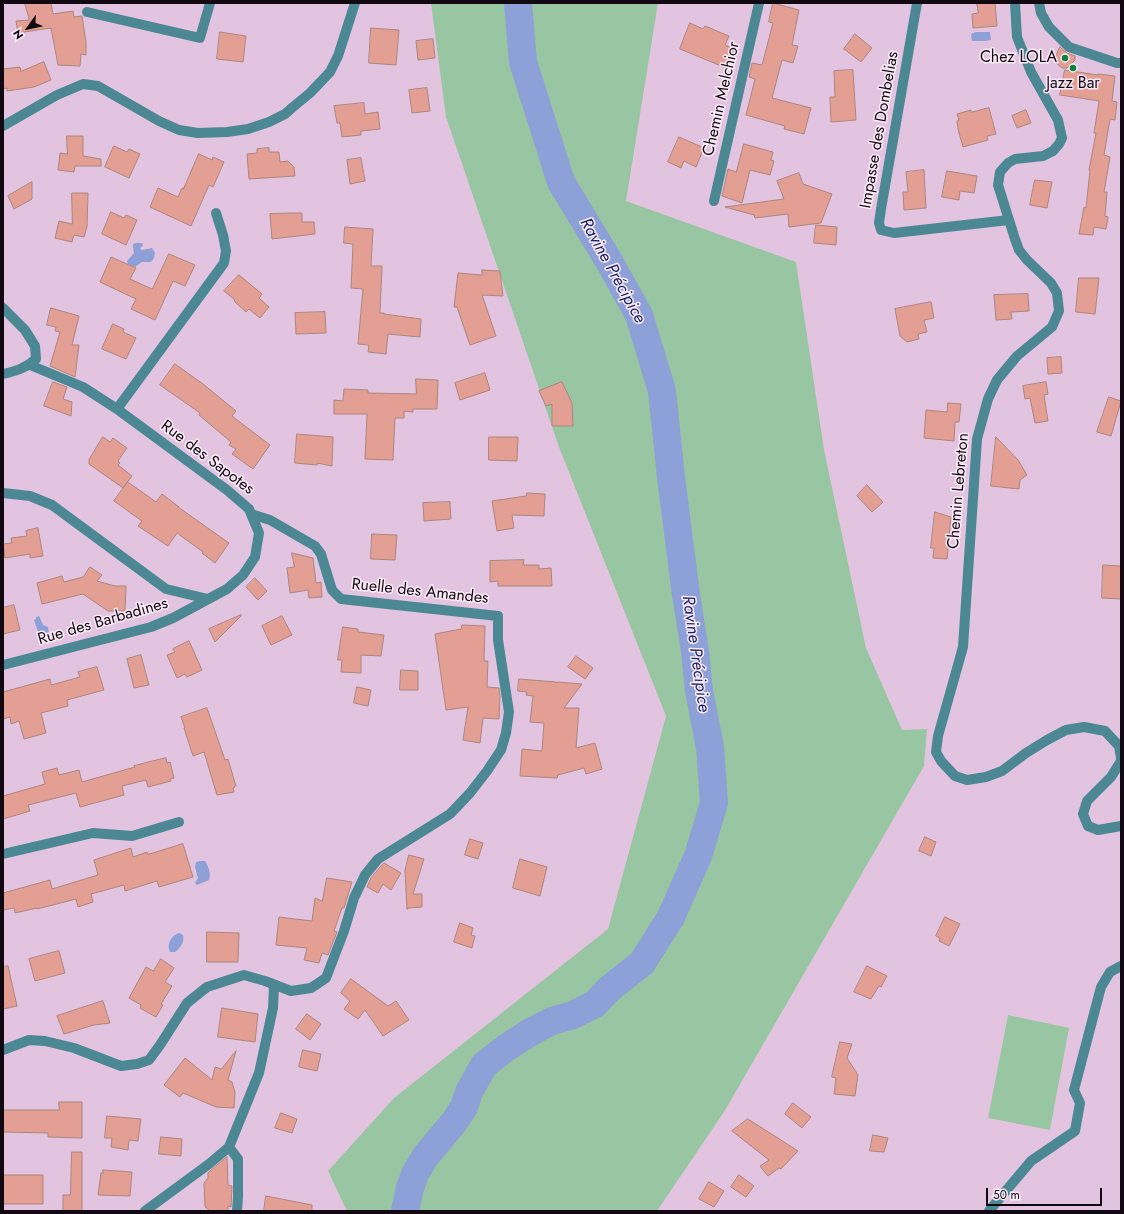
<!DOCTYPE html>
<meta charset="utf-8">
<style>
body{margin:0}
#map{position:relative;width:1124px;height:1214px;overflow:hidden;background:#e3c4e0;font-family:Jost,sans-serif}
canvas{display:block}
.frame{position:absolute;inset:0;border:4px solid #120811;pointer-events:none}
.north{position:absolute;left:8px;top:8px;width:40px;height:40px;-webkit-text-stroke:3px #fbebf9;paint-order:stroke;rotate:237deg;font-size:11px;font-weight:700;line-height:16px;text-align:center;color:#120811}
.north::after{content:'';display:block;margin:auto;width:14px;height:18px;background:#120811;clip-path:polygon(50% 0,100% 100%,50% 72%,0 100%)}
.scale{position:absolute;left:986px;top:1188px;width:116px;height:18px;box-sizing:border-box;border:2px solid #120811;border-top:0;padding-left:5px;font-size:12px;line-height:14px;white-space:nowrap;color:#120811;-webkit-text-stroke:3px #fbebf9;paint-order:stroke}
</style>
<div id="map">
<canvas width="1124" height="1214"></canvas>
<div class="frame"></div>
<div class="north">N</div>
<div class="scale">50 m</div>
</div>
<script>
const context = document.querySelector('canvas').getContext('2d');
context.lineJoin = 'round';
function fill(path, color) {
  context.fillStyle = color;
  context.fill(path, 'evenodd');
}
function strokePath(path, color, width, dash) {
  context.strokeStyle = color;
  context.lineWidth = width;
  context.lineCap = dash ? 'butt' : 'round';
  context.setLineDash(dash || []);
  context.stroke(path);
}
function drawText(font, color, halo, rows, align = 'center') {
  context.font = font + ' Jost,sans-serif';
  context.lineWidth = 3;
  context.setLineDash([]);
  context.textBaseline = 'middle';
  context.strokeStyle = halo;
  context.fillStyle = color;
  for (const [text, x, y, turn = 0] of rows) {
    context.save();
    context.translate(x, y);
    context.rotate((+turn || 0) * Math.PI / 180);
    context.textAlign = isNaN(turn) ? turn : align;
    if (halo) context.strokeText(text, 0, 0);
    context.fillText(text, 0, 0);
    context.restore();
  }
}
const green = new Path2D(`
 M431,3H658L626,201L796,262L824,450L866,648L902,730L927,729L924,766L724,1112L657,1211H347L328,1171L394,1098L608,929L666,716L559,447L446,117Z
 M1008,1015L1069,1028L1050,1130L988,1118Z`);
const water = new Path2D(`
 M976,32H990L991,40L985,41H972L971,34Z
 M136,243H142L143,246L141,247L140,249L142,250L152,248L155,253L154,258L151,262H142L135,267L128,264L127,261L134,253L133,247V244Z
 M39,616L43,625L48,627L49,634L47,636L40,638L34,620L36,619V617Z
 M200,861H205C209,867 211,874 209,880L197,885L195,883L198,878L195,867L196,862Z
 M179,933L183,935C185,942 180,948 175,952H170C166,944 171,936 179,933Z`);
const river = new Path2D(`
 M405,1211L410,1188L415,1174L425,1157L455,1121L464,1107L469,1092L484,1065L506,1048L529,1033L552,1021L573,1015L595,1004L609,989L642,963L671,917L698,856L714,803L710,747L699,691L695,651L686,595L671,477L662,391L639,315L610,263L561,182L523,62L518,3`);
const building = new Path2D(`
 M25,3H51L53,14L73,11L74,17L82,16L86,42V55L81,54L80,66L58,65L51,28L18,33L16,21L29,20Z
 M773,3L799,10L792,45L798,46L793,63L782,60L772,98L811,108L804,134L784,129L785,126L746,115L755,79L749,77L752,63L762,65L773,23L769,22Z
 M977,3H995L997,26L973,28L972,14L978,13Z
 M690,23L703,29L705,26L729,36L725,45L734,49L726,68L680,49Z
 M371,28L399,30L396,65L369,63Z
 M220,32L246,36L243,62L217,59Z
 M855,34L872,48L861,62L844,49Z
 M433,39L435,58L418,60L416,41Z
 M1060,47L1067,53L1075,56V60L1067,68H1062L1054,61Z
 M44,62L51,80L34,87L7,91V88L3,89V69L20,67L21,71Z
 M853,70L856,120L831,122L830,97H835L834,71Z
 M1065,70L1098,75V74L1115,76L1112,101L1117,102L1115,120L1110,119L1104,155L1110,157L1104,192H1107L1105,216L1108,217L1106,229L1094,227L1093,235L1079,234L1084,207L1086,208L1090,170H1089L1096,133H1094L1099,101L1060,95Z
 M427,88L430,111L412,113L409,90Z
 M364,103L365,114L378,112L380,129L361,131V135L342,137L340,123H337L334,106Z
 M989,108L996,134L987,136L988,140L963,147L958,129L957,121L959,120L957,114L971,110V112Z
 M1026,110L1031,123L1017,128L1012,116Z
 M67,136H83V156L101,159V166H75L74,172L58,170L60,153L67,154Z
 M679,137L704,148L696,167L684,161L681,168L668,162Z
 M744,144L773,152L771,160L774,161L770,175L750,170L742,203L722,196L728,169L736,172Z
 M114,146L127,152L129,149L140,154L129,178L105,167Z
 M269,148V152H279L280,162L288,161L294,167L295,176L249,179L247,154L257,153V149Z
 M199,154L212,160L213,157L224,162L213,187L209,185L191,226L150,207L158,188L178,197L182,188L183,189Z
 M361,158L365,181L350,184L347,160Z
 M924,170L926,208L904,210L903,192H908L906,172Z
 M947,171L977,176L974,193L960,191L959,200L942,197Z
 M799,173L803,184L832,194L821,223L789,227L788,214L755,218L754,215L725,207L784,199L777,181Z
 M1035,180L1052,182L1047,208L1030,205Z
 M32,182V199L14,209L8,196Z
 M72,193H88L87,227L84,237L74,235L72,242L55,238L59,221L72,224Z
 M111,212L124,218L126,215L137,220L126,245L102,234Z
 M292,213H302V222H314L315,234L272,239L270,214Z
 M816,225L837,227L836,245L814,243Z
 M345,227L373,229L371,266H382L380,313H384V314L421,319L420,337L388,334L386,354L368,352L369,345L358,344L363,289L351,288L353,244L344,243Z
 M169,254L195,265L185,286L173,281L155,320L131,309L136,299L100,282L111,257L136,268L130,279L152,289Z
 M482,270L500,271L503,296L482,295L496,336L470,345L457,307H454L458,273L482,275Z
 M239,275L262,294L259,298L269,307L260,318L249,309L246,312L234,301L235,300L224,291Z
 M1079,278H1099L1095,314L1076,312Z
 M1028,294L1029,311L1011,312L1012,319L996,320L994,295Z
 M931,302L934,318L924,320L927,332L918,334L919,339L907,342L900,336L895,309Z
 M51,308L79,316L72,345H79L75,377L50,366L60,332L55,331L56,327L47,325Z
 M325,312L326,333L296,334L295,313Z
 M113,324L124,329L123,332L136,338L126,359L102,349Z
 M1061,357L1062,373L1048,374L1047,358Z
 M175,364L203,384L236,411L232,416L270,445L253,469L232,454L236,449L229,445L231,442L199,415L200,413L160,385Z
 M485,373L490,390L460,400L455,383Z
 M416,379L438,380L437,409H413V412L404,411V418H395L393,460L365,459L367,414H334V400L343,401L344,389L368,390V393L416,394Z
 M53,382L67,387L63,399L72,402L71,416L44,406Z
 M562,382L572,403L573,426H552V404L546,406L539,391Z
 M1046,382L1048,394L1044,395L1048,421L1035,423L1030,398L1025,399L1023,386Z
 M1109,397L1121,401L1111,436L1097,432Z
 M948,403L961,404L959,422H955L954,441L924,438L926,410L947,412Z
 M297,434L333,437L332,466L317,463V465L295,463Z
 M103,437L110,442L113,438L127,448L118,461L120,463L118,465L132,476L123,488L89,464V460Z
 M489,437H518L517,461L489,460Z
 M996,437L1018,460L1027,475L1020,480L1019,489L991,486Z
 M128,482L156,502L162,494L179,507H178L229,543L215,563L202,553L203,552L177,533L168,546L138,526L142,521L114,501Z
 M867,485L883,502L872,512L857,496Z
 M527,493L545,494L544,516L512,515L514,528L497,531L492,501L526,496Z
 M450,502L451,519L424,521L423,503Z
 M935,512L951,517L947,559L933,558L934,548H931Z
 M38,528L43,556L30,558V554L5,558L3,544L12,543L11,538L27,536L26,531Z
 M372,534L397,535L395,560L371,559Z
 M292,553L313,558L316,583L321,582L322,597L309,598L308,590L290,593L287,568L294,567Z
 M524,560L523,565H539V569L551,568L552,586H498V581L490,582V561Z
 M1103,565L1121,566V599L1102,598Z
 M90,567L102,575L97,581L115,586H126L125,611H108L83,594L42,604L37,583L62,576L64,582L83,577Z
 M255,578L267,591L258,600L246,587Z
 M14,605L20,630L3,634V608Z
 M241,615V616L215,642L209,629Z
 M282,616L292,635L271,645L262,626Z
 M462,625L485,626L484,661H488L487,687L499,688L500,696L499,719L483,718L480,743L463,740L468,707L446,710L435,634L461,629Z
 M343,627L358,629V632L384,635L381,656L361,655V673L341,672L342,660H338Z
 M189,641L202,670L187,677L185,674L177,678L167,655L175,652L173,649Z
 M141,655L149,685L134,688L127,659Z
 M576,656L593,668L585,679L568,667Z
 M97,667L104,690L67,700L68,706L41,713L46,733L24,739L19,721L11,724L10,717L3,719V692L50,679L51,685L80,677L78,672Z
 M401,670L418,671V690H400Z
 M519,679L556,682V683L557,682L582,684L564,708H579L576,748L595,743L602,769L586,774L584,768L558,775L557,778L520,776L522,749L542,751L544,723L530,722L533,696L526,695L527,692L518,691Z
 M357,687L371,690L368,706L354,703Z
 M207,708L225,760L228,759L236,786L233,788L234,792L217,795L204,752L193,756L184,728H185L181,717Z
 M166,758L167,763L170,762L174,778L170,779L171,781L148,787L146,780L122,786L124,795L80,807L76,793L28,805L30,811L3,819V796L45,784L42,772L57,768L59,775L79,770L82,782L135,767L134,766Z
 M925,837L936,842L931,856L919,851Z
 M470,839L483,843L478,859L465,855Z
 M183,844L193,877L159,887L157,881L125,891L124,885L91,894L93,902L78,907L76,899L37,909V908L15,913L14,908L3,910V893L50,880L52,889L98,875L94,860L131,848L133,857L147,852L148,854Z
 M409,855L424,859L413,894H422V907L408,908V909H407L405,871Z
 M520,859L547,867L540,896L513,888Z
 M384,863L401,873L391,890L383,884L378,893L367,887L371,878Z
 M327,878L352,882L344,908H342L334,931L337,932L328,955L322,953L319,963L304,960L307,948L276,945L279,917L312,921L315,898L322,901Z
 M945,917L960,924L949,946L939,941L940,938L936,936Z
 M460,923L473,928L471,935L475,936L472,948L454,942Z
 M207,932L239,933L238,962H207Z
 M59,951L65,973L35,981L29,959Z
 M161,959L174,968L165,982L172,986L161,1004L163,1005L156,1017L140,1008L141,1005L129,998L146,967L153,971Z
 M8,966L17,1006L3,1009V967Z
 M867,966L887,976L881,987L879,986L871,999L854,992Z
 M351,979L388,1006L396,1001L409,1020L383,1036L365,1010L358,1019L344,1009L350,1001L341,993Z
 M103,1001L110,1023L94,1025L64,1034L57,1016Z
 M222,1008L258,1014L255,1042L218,1037Z
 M307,1014L321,1024L310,1040L296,1029Z
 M840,1042L852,1044L847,1058L858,1075L855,1096L834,1094L836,1078L832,1077Z
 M303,1050L321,1054L317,1071L299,1067Z
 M236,1051L228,1080L232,1082L235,1092L234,1108L216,1107L183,1093L180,1097L164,1085L185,1058L212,1080L215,1067L221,1069Z
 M59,1102H82V1138L48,1137V1133L3,1132V1110H59Z
 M793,1103L811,1117L802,1128L785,1114Z
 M281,1113L297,1119L292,1133L275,1128Z
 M107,1116L141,1119L138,1141L129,1140L128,1150L111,1147L112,1138H105Z
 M748,1119L798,1151L781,1169L779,1168L768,1176L760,1166L769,1160L732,1131Z
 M873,1135L888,1138L884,1152L870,1151Z
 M161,1137L182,1139L181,1156L159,1154Z
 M72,1152H82V1211H63V1195H70Z
 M227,1157L228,1185L232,1186L231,1207L228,1206V1211H211L205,1207L204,1183L208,1178V1173Z
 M103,1170L132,1172L130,1196L98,1195L101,1173H103Z
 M3,1175H43V1204H3Z
 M739,1175L754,1186L746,1197L731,1187Z
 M709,1182L724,1191L714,1207L699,1199Z
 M266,1196L312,1205V1211H264Z`);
const minor = new Path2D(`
 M917,3L881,209L879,223L881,230L894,233L1009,220
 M1015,3L1017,37L1031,72L1058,120L1062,138L1059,144L1053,151L1043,156L1015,159L1008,163L1000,172L998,185L1015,239L1019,250L1027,260L1051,283L1057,293L1059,311L1052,327L1017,356L997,380L988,399L977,439L963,647L938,736L936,752L941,761L955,776L967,780L986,777L1002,771L1026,753L1047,740L1066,730L1084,727L1105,731L1119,746L1121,758
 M1039,3L1041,13L1049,27L1069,47L1117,63H1121
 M87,12L200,38L210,3
 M714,201L759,3
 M117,409L224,263L226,251L223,235L216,213
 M3,493L30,496L52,505L166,589L208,599
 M3,665L151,627L173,618L227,589L243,575L255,557L259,533L249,509L227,490L117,409L83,387L30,365
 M1121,761L1111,777L1087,801L1083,814L1088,826L1098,830L1121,826
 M3,854L93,833L132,836L179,822
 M3,1050L29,1040L45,1041L74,1048L121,1066L137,1064L149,1060L160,1045L187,1003L207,987L244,975L265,981L291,991L311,988L326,978L344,931L354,898L365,875L378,859L450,814L470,793L487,771L501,750L506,733L509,712L498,640V616L341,599L332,590L321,554L315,546L270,520L251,514
 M229,1147L238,1159V1197L237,1211
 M145,1211L209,1164L229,1147L259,1073L273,1008L274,985
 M989,1211L1031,1161L1075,1131L1080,1103L1074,1090L1101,987L1110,972L1121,966`);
const tertiary = new Path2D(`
 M3,126L57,95L83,84L98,86L159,121L179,130L198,133L227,132L248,129L269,122L285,114L293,107L310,93L330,72L338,56L355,3
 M3,308L25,330L35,346L36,359C26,368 16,371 3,374`);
const markers = [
 [1065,58,4,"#0a833c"],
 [1073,68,4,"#0a833c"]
];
const poiNames = [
 ["Chez LOLA",1057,58],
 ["Jazz Bar",1073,84,"center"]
];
const streetNames = [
 ["Chemin Melchior",722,99,-77],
 ["Impasse des Dombelias",880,130,-80],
 ["Rue des Sapotes",207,458,37],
 ["Chemin Lebreton",959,491,-85],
 ["Ruelle des Amandes",420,592,6],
 ["Rue des Barbadines",103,622,-16]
];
const waterNames = [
 ["Ravine Précipice",612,271,61],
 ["Ravine Précipice",695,654,82]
];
fill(green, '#99c6a2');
fill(water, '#8da0d7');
strokePath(river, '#8da0d7', 28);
fill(building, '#e39f93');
strokePath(building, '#ac857e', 1);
strokePath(minor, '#4c8893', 10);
strokePath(tertiary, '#4c8893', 10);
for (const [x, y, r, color] of markers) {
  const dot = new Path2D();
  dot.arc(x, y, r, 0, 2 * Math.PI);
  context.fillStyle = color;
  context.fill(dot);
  strokePath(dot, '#fbebf9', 1.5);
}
drawText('16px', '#120811', '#fbebf9', poiNames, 'right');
drawText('16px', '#120811', '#fbebf9', streetNames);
drawText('italic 17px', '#192565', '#fbebf9', waterNames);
</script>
